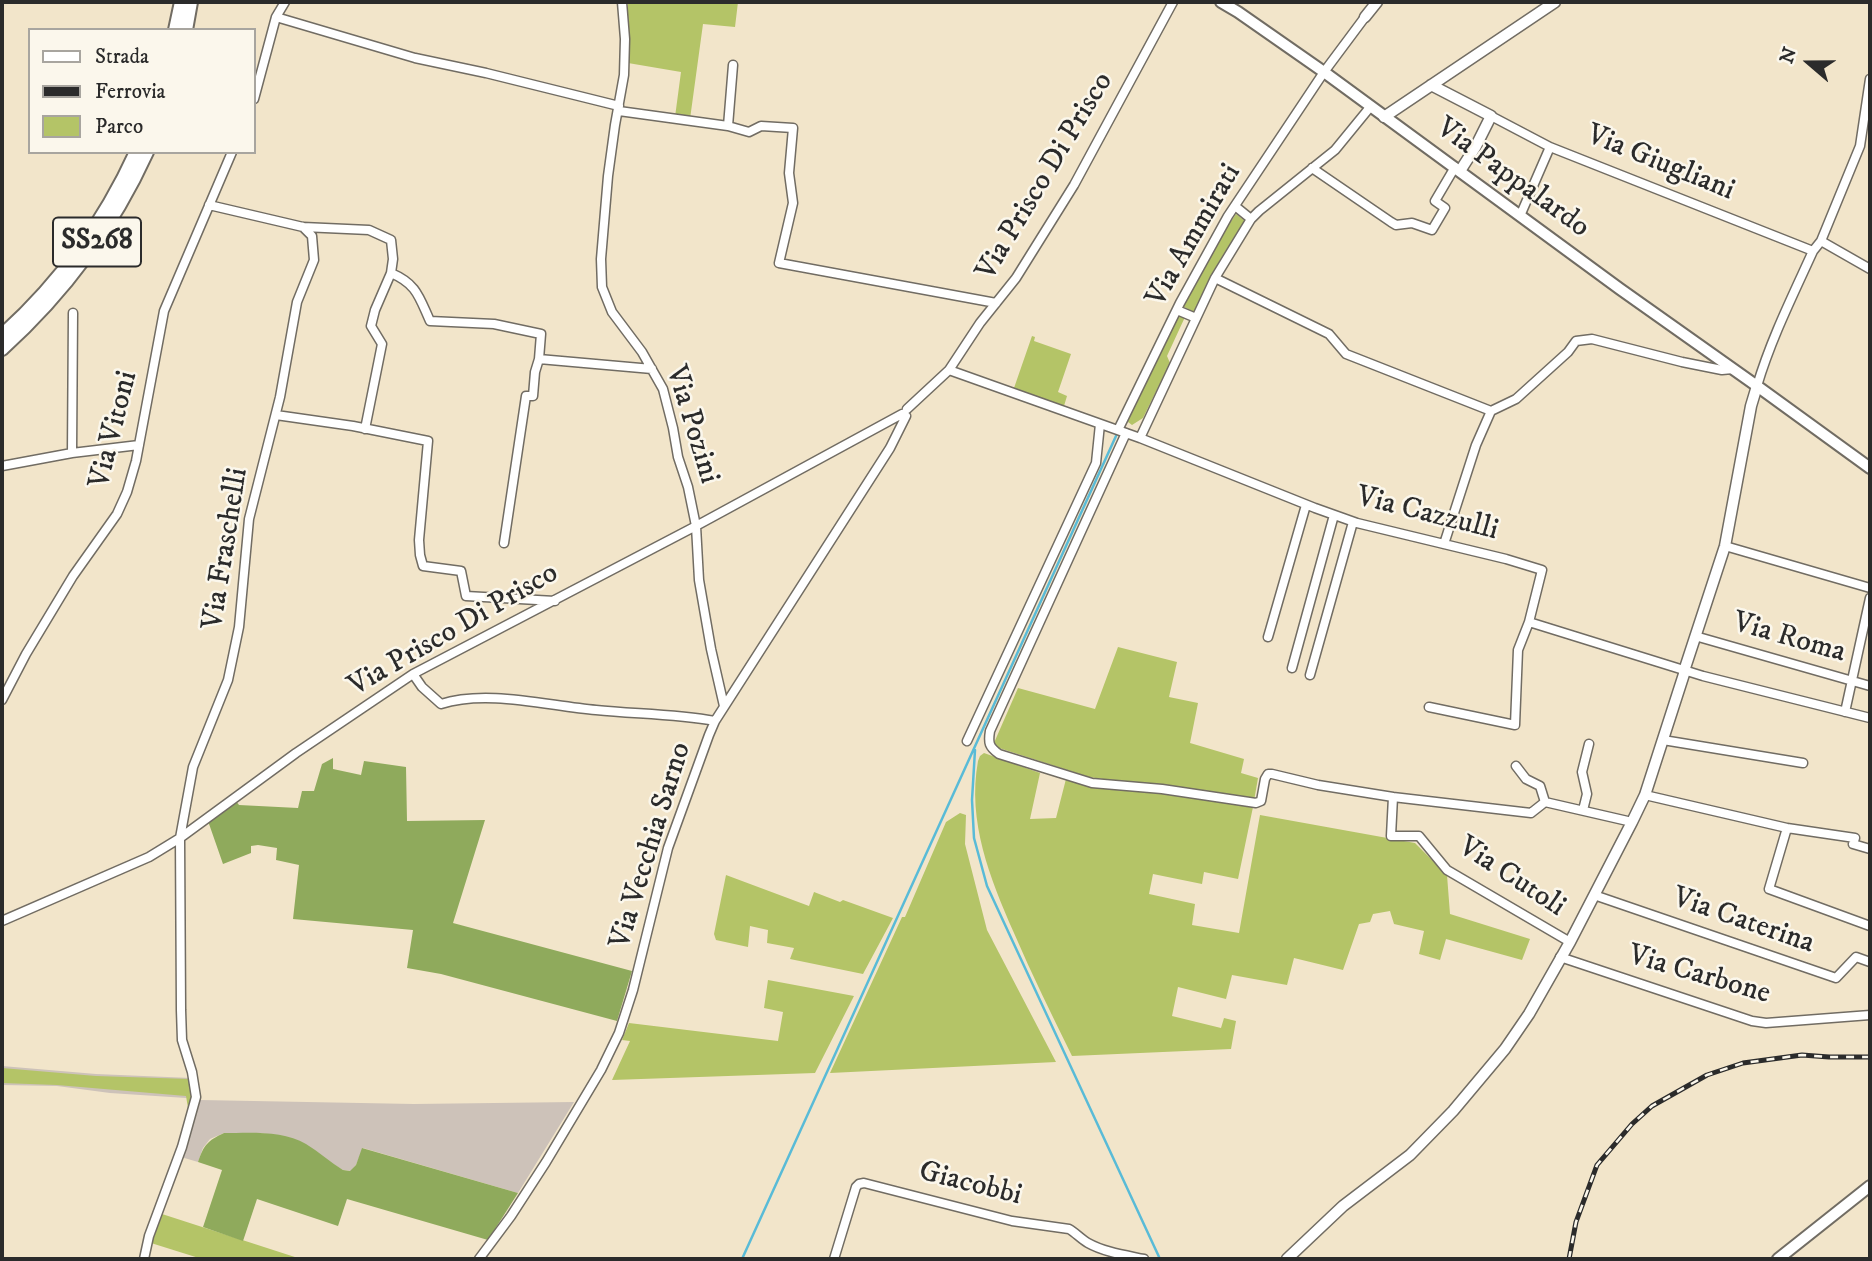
<!DOCTYPE html>
<style>
body{margin:0}
#map{position:relative;width:1872px;height:1261px;overflow:hidden;background:#f2e5ca;font-family:"IM FELL DW Pica",serif}
canvas{display:block}
.frame{position:absolute;inset:0;border:4px solid #2b2b2b;pointer-events:none}
.legend{position:absolute;left:28px;top:28px;width:228px;height:126px;box-sizing:border-box;background:#fbf7ec;border:2px solid #a8a59f;margin:0;padding:9px 12px;list-style:none;font-size:21px;color:#2b2b2b}
.legend li{display:flex;align-items:center;gap:14px;height:35px}
.legend b{width:35px;border:2px solid #a8a59f}
.north{position:absolute;left:1774px;top:28px;width:70px;height:70px;-webkit-text-stroke:5px #fbf7ec;paint-order:stroke;rotate:290deg;font-size:19px;font-weight:700;line-height:28px;text-align:center;color:#2b2b2b}
.north::after{content:'';display:block;margin:auto;width:24px;height:32px;background:#2b2b2b;clip-path:polygon(50% 0,100% 100%,50% 72%,0 100%)}
</style>
<div id="map">
<canvas width="1872" height="1261"></canvas>
<div class="frame"></div>
<ul class="legend">
<li><b style="height:9px;background:#fff"></b>Strada</li>
<li><b style="height:9px;background:#2b2b2b"></b>Ferrovia</li>
<li><b style="height:19px;background:#b4c467"></b>Parco</li>
</ul>
<div class="north">N</div>
</div>
<script>
const context = document.querySelector('canvas').getContext('2d');
context.lineJoin = 'round';
function fill(path, color) {
  context.fillStyle = color;
  context.fill(path, 'evenodd');
}
function strokePath(path, color, width, dash) {
  context.strokeStyle = color;
  context.lineWidth = width;
  context.lineCap = dash ? 'butt' : 'round';
  context.setLineDash(dash || []);
  context.stroke(path);
}
function drawText(font, color, halo, rows, align = 'center') {
  context.font = font + ' "IM FELL DW Pica",serif';
  context.lineWidth = 5;
  context.setLineDash([]);
  context.textBaseline = 'middle';
  context.strokeStyle = halo;
  context.fillStyle = color;
  for (const [text, x, y, turn = 0] of rows) {
    context.save();
    context.translate(x, y);
    context.rotate((+turn || 0) * Math.PI / 180);
    context.textAlign = isNaN(turn) ? turn : align;
    if (halo) context.strokeText(text, 0, 0);
    context.fillText(text, 0, 0);
    context.restore();
  }
}
const industrial = new Path2D(`
 M2,1066L96,1074L191,1078L192,1096L186,1098L110,1093L57,1086L2,1085Z
 M200,1100L414,1104L574,1102L518,1193L363,1148L356,1165L351,1171L343,1170L288,1137L260,1133H224L210,1139L203,1148L198,1162L181,1157Z`);
const green = new Path2D(`
 M628,2H738L735,27L703,24L690,119L675,117L681,72L628,63Z
 M1236,214L1245,221L1220,260L1194,312L1182,306L1219,239Z
 M1178,314L1185,317L1167,356L1170,363L1143,418L1132,425L1128,422V418Z
 M1032,336L1035,337L1034,341L1071,354L1058,392L1067,396L1064,406L1014,388Z
 M1118,647L1177,662L1169,697L1198,703L1190,743L1244,759L1241,773L1258,778L1254,801L1089,777L996,747L994,743L997,736L1018,688L1095,709Z
 M984,753L1040,773L1030,819L1056,818L1066,779L1086,785L1155,792L1253,807L1238,879L1204,872L1202,884L1153,874L1149,894L1195,904L1192,925L1239,933L1260,815L1415,843L1447,875L1450,914L1530,939L1522,960L1446,939L1440,960L1419,954L1424,931L1394,924L1390,911L1373,914L1370,922L1359,924L1343,970L1294,958L1287,985L1232,975L1226,999L1178,987L1172,1016L1221,1028L1224,1018L1236,1021L1231,1049L1072,1056C1052,1015 1032,975 1014,933C990,878 967,822 978,761L980,756Z
 M960,813L966,815L965,844L987,930L1056,1062L830,1073L902,917H905L946,822Z
 M726,875L809,906L814,892L840,902L843,900L893,918L863,974L790,959L794,948L767,943L768,930L750,926L748,947L716,940L714,934Z
 M768,980L854,996L815,1073L612,1080L630,1041L622,1040L629,1023L778,1041L783,1012L764,1008Z
 M2,1068L96,1076L190,1079L192,1096L188,1108L186,1096L57,1085L2,1083Z
 M162,1214L301,1259H202L151,1243Z`);
const forest = new Path2D(`
 M333,758V769L361,775L364,761L406,767L407,821L485,820L453,923L632,971L617,1021L441,974L407,968L413,930L293,919L299,865L276,860L277,848L258,845L251,846V853L223,864L208,821L236,801L239,805L298,808L302,791H314L322,764Z
 M224,1133C250,1133 283,1130 306,1144C319,1152 330,1162 343,1170L350,1171L356,1165L362,1148L518,1193L488,1240L347,1199L338,1226L257,1199L243,1241L203,1227L222,1170L198,1162C204,1145 207,1141 224,1133Z`);
const stream = new Path2D(`
 M975,750L972,800L974,838L987,886L1160,1259
 M742,1259L1116,436`);
const minor = new Path2D(`
 M622,2L625,39L624,75L615,125L608,176L601,259L602,287L612,312L642,352L663,389L673,428L678,457L688,487L696,526L699,580L711,649L724,706
 M276,17L415,58L486,73L619,106
 M254,99L276,17L285,2
 M619,111L728,126L733,65
 M1491,116L1550,147L1813,251
 M728,126L749,132L761,126L793,128L789,173L793,203L779,263L996,303
 M1312,168L1391,222L1396,225L1412,223L1432,230L1445,208L1435,201L1455,167
 M209,205L303,227L369,230L391,240L393,259L391,273C417,284 419,297 430,321L494,324L541,334L539,359L652,369
 M1235,206L1251,219
 M1520,216L1550,147
 M1821,241L1870,269
 M1215,278L1329,334L1346,354L1491,411
 M1177,310L1196,318
 M949,370L1140,438L1315,508L1357,523L1506,559L1542,570L1529,622L1518,650L1515,725L1429,707
 M1757,386C1771,339 1793,295 1813,251L1821,241L1860,146L1870,79
 M907,409L949,370L980,323L1016,278L1074,185L1173,2
 M276,415L353,426L428,441L419,540L420,555L423,566L461,571L466,596L555,601
 M365,429L382,344L371,326L375,310L391,273
 M1118,430L1180,303L1228,216L1324,72L1365,17
 M1126,433L990,731C988,743 989,747 999,754L1092,783L1162,789L1256,803L1261,801L1265,779L1268,774H1272L1318,785L1393,797
 M1140,438L1215,278L1251,219L1259,211L1335,150L1371,106
 M72,453L73,313
 M2,466L72,453L139,445
 M504,543L526,396H533L535,372L539,359
 M1444,544L1476,445L1491,411L1516,399L1568,352L1576,341L1592,339L1682,362L1722,370L1733,369
 M1725,546L1870,588
 M1529,622L1703,676L1870,718
 M1695,636L1870,686
 M1268,637L1306,505
 M1292,668L1334,515
 M413,674L422,687L441,704C487,689 548,706 596,710C636,714 676,714 715,721
 M1310,675L1353,522
 M2,700L26,654L73,576L117,514L127,492L136,461L164,311L232,152
 M1845,712L1870,598
 M1663,740L1803,763
 M967,741L1096,463L1100,424
 M1516,766L1526,779L1540,786L1545,802L1632,822
 M1645,795L1787,828L1855,838L1853,844L1870,849
 M1545,802L1531,813L1393,797L1391,836H1419L1447,870L1570,942
 M1583,810L1587,794L1582,772L1589,744
 M1787,828L1769,889L1870,926
 M1594,895L1836,978L1856,957L1870,962
 M2,921L149,857L180,838L296,753L413,674L696,526L902,414
 M1560,957L1752,1021L1766,1023L1870,1015
 M144,1259L149,1236L182,1147L196,1097L192,1072L182,1040L181,1010L180,838L193,767L228,680L239,627L249,519L280,397L297,302L314,260L312,236L303,227
 M479,1259L511,1216L546,1162L601,1070L619,1033L633,990L668,848L709,735L715,721L890,448L906,416
 M834,1259L856,1187L859,1184L864,1183L1012,1221L1069,1229C1076,1233 1081,1239 1088,1243C1104,1252 1125,1255 1144,1259`);
const tertiary = new Path2D(`
 M1365,17L1377,2
 M1431,85L1491,116L1476,146L1460,171
 M1384,117L1555,2
 M1684,671L1725,546L1751,406L1757,386
 M1287,1259L1343,1206L1410,1155L1453,1111L1505,1049L1529,1014L1570,942L1632,822L1645,795L1685,671`);
const secondary = new Path2D(`
 M1221,2L1238,12L1324,72L1620,289L1757,386L1870,468
 M1778,1259L1870,1186`);
const trunk = new Path2D(`
 M175,30L181,2
 M186,30L191,2
 M2,335C59,284 104,222 136,152
 M2,349C64,293 112,229 147,152`);
const rail = new Path2D(`
 M1569,1259L1576,1222L1597,1165L1632,1124L1652,1106L1707,1075L1743,1063L1802,1055L1829,1057H1870`);
const shields = [
 [97,242,88]
];
const shieldNames = [
 ["SS268",97,242]
];
const streetNames = [
 ["Via Giugliani",1660,164,22],
 ["Via Prisco Di Prisco",1046,177,-59],
 ["Via Pappalardo",1512,179,36],
 ["Via Ammirati",1195,236,-60],
 ["Via Pozini",691,425,73],
 ["Via Vitoni",115,430,-76],
 ["Via Cazzulli",1427,515,14],
 ["Via Fraschelli",227,549,-81],
 ["Via Prisco Di Prisco",454,631,-30],
 ["Via Roma",1789,639,16],
 ["Via Vecchia Sarno",652,846,-73],
 ["Via Cutoli",1511,878,33],
 ["Via Caterina",1743,922,19],
 ["Via Carbone",1699,976,16],
 ["Giacobbi",970,1185,14]
];
fill(industrial, '#cdc2b9');
fill(green, '#b4c467');
fill(forest, '#8faa5c');
strokePath(stream, '#59bbd7', 2.5);
strokePath(minor, '#716c63', 11);
strokePath(tertiary, '#716c63', 13);
strokePath(secondary, '#716c63', 14);
strokePath(trunk, '#716c63', 16);
strokePath(minor, '#fff', 8);
strokePath(tertiary, '#fff', 10);
strokePath(secondary, '#fff', 10);
strokePath(trunk, '#fff', 12);
strokePath(rail, '#2b2b2b', 5);
strokePath(rail, '#fbf7ec', 2.5, [8]);
for (const [x, y, w] of shields) {
  const box = new Path2D();
  box.roundRect(x - w / 2, y - 24.5, w, 49, 5);
  context.fillStyle = '#fbf7ec';
  context.fill(box);
  strokePath(box, '#2b2b2b', 2);
}
drawText('bold 28px', '#2b2b2b', null, shieldNames);
drawText('30px', '#2b2b2b', '#fbf7ec', streetNames);
</script>
